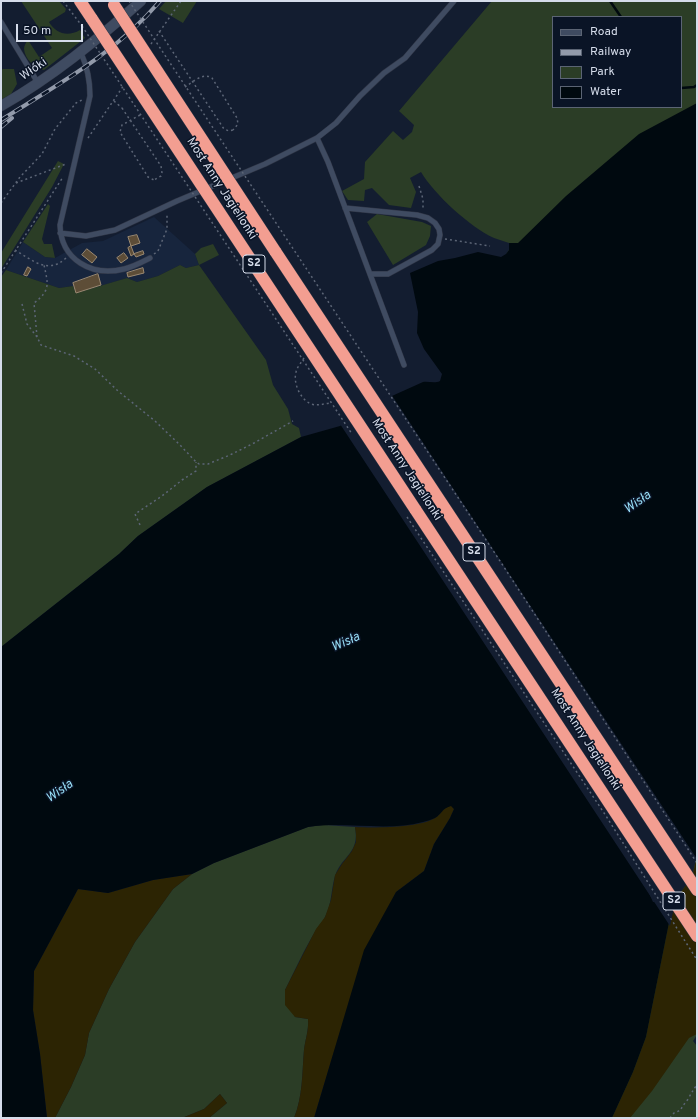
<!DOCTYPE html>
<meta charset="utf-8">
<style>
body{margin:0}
#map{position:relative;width:698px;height:1119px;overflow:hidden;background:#131d30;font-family:Overpass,sans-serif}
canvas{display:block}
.frame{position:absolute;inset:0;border:2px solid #d5dcea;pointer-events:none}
.legend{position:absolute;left:552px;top:16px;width:130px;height:92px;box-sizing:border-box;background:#0a1426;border:1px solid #5b6474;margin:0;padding:5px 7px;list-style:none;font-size:12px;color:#d5dcea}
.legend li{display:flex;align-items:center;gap:8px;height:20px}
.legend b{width:20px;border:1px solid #5b6474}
.scale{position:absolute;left:16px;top:24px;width:67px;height:18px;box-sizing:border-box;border:2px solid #d5dcea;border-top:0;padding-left:5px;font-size:12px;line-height:14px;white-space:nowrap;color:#d5dcea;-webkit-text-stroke:3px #0a1426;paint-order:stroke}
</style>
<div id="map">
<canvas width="698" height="1119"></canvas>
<div class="frame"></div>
<ul class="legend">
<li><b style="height:5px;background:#3f4b61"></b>Road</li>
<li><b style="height:5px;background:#929aaa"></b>Railway</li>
<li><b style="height:11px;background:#2b3d26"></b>Park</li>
<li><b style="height:11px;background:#00090f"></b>Water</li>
</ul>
<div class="scale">50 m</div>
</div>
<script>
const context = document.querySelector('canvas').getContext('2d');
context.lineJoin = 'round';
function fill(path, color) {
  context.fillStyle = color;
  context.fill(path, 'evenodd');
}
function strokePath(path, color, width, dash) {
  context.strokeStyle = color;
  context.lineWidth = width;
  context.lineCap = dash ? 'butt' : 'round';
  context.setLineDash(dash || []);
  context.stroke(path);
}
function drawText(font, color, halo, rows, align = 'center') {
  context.font = font + ' Overpass,sans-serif';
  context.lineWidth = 3;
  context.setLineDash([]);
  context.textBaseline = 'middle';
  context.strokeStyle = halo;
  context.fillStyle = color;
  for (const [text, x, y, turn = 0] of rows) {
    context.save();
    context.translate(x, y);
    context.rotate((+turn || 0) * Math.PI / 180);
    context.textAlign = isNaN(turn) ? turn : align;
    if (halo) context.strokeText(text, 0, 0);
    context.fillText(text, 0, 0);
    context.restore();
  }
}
const built = new Path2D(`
 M154,217L195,254L199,265L186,268L180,265L158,276L137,282L127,278L75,294L73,286L59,288L6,270L23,242L45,257L55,258L82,243L103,241Z`);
const green = new Path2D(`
 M21,1H59L66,9L65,12L49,22C56,34 68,37 80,30L85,38L44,70C34,68 25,59 24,49C24,46 26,42 28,40L39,57L52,48Z
 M166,1H197L183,23L159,9Z
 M492,1H697V141L506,254L509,250V243C504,241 499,240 494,238C470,227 434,194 421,172L410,178L416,192L411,208L389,205L372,188L365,190L364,201L348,200L342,191L364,179L365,162L393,131L403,140L412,132L414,125L399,111ZM553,17H681V107H553Z
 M3,69H14L17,84L11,94L1,100V70Z
 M58,161L64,164L52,187L1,269V253Z
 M48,204L50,206L42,239L44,244H52L55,258L45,257L23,242Z
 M377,214L422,222L431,226L430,236L426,245L393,265L367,222Z
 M213,244L219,255L199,265L266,360L273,385L288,409L292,424L299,428L301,437L207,487L138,536L119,554L1,647V277L6,270L59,288L73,286L76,293L127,278L137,282L158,276L180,265L186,268L199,265L195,254L201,248Z
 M697,769V1035L693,1041L697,1046V1118H601L673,903L692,877L696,859Z
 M323,825L355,827C360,854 342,855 335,876C331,889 332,904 325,917C323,922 319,925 316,930C305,948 295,970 285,990L295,1017L308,1019C309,1030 305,1040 304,1050C302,1073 303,1096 294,1118H209L227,1103L220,1094L204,1109L182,1118H55L71,1087L85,1055L89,1033L109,989L135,942L173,889L192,874L214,863L308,827Z`);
const sand = new Path2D(`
 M451,805L454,809L450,818L434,844L424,871L396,892L333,1055L314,1118H294C303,1096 302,1073 304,1050C305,1040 309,1030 308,1019L295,1017L285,1005V990L316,929L325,917L331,900L335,875L342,864L352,851L356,842V834L355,827C373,828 420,828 435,818C442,814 441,809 451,805Z
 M697,857V1034L689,1038L652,1091L630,1118H612L633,1072L646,1037L673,903L692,877Z
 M192,874L173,889L135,942L109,989L89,1033L85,1055L71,1087L55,1118H47L40,1054L33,1010L34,971L78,889L108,893L153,880Z
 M220,1094L227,1103L209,1118H182L204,1109Z`);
const water = new Path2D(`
 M697,103V857L649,893L653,902L673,903L646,1037L633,1072L612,1118H314L364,950L396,892L424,871L434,844L450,818L454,809L451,806C441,809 442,814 435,818C431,820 426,821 423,822C385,832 346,821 308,827L214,863L192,874L153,880L108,893L78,889L34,971L33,1010L40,1054L47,1118H1V647L119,554L138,536L207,487L301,437L340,426L363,409L423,382C429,381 434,384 440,381L442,374L424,349L417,333L418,312L410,273L438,261L455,258L478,252L501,257L506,254L509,250V243H518L566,196L639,134Z`);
const pier = new Path2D(`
 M391,394L697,859L651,894L654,900L673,901L675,903L670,926L340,424L362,408Z`);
const stream = new Path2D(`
 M610,1L621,17
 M681,88L694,87L697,85`);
const building = new Path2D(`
 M137,235L140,243L131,246L128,237Z
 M131,246L134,254L131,256L128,248Z
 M87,249L97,257L92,263L82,255Z
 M143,251L144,254L136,257L134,254Z
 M124,253L128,258L121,263L117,258Z
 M28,267L31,269L27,276L24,275Z
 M143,268L144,273L128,277L127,273Z
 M98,274L101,285L76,293L73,283Z`);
const path = new Path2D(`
 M63,1L82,26
 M159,31L224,129L229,131L233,130
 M151,44L181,1
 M114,101L122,108
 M140,115L122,125L120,132L148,177L154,180
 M88,138L124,85
 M16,183L66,164
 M419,186L423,199V209
 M1,203L20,177L42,154L55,129L76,103L82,100
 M445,239L490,246
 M15,250C32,260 48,275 66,258
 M154,254L158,251L167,229V213
 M1,273L63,177
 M22,304L27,324L37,337L41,345L74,356L95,369L118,391L155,421L180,445L196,462L199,464H208L230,455L254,443L293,421
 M37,337L34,303C51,290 48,284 44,265
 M304,358C301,363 297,367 296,372C293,383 300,399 311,404C317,406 323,404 330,403
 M140,525L135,514L162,496L182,480L196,471V462
 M670,1118L674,1113L681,1110C682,1105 686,1103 688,1099C691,1094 693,1090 697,1085`);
const service = new Path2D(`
 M1,22L38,83
 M81,53C87,66 90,81 90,96L60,225C61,260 92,277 124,269C133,267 142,262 150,258
 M317,138L328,162L404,365
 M345,208L417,215L428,218L435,223L439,229L440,235L438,244L432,250L388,274H370
 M60,233L86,236L115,230L177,201L265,164L317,138L336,123L360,96L384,73L405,58L454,1`);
const minor = new Path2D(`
 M1,106C52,77 97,40 141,1`);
const motorway = new Path2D(`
 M80,1L92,19
 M275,251L697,890
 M415,509L697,936`);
const rail = new Path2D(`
 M1,120C59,84 116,53 160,1
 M1,127L12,118`);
const pathBridge = new Path2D(`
 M129,1L500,561L697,863
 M82,26L352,434
 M185,87C193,82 203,72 212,78L237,118L238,124L233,130
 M122,108L161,166L162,173L161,176L154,180
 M407,517L606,816L697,960`);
const motorwayBridge = new Path2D(`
 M114,5L275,251
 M92,19L415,509`);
const shields = [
 [254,264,22],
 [474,552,22],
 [674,901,22]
];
const shieldNames = [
 ["S2",254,264],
 ["S2",474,552],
 ["S2",674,901]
];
const streetNames = [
 ["Włóki",34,70,-35],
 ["Most Anny Jagiellonki",221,189,57],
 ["Most Anny Jagiellonki",406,470,57],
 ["Most Anny Jagiellonki",585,740,57]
];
const waterNames = [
 ["Wisła",638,503,-35],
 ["Wisła",346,643,-24],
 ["Wisła",60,792,-35]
];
fill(built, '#17253d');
fill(green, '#2b3d26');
fill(sand, '#2c2403');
fill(water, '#00090f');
fill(pier, '#131d30');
strokePath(stream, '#00090f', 2.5);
fill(building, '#5d4d37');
strokePath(building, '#9b8971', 1);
strokePath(service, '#303646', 6);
strokePath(minor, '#303646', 11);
strokePath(motorway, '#303646', 13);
strokePath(path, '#5c6576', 1.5, [2, 3]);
strokePath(service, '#3f4b61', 5);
strokePath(minor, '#3f4b61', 10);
strokePath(motorway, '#f39e91', 12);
strokePath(rail, '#929aaa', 4);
strokePath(rail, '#0a1426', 2.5, [8]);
strokePath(motorwayBridge, '#303646', 13, []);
strokePath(pathBridge, '#5c6576', 1.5, [2, 3]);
strokePath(motorwayBridge, '#f39e91', 12);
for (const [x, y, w] of shields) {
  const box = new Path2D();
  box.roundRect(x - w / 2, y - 9, w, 18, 3);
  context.fillStyle = '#0a1426';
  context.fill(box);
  strokePath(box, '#d5dcea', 1);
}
drawText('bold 11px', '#d5dcea', null, shieldNames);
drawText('12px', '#d5dcea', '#0a1426', streetNames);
drawText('italic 13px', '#97ddf6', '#0a1426', waterNames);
</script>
